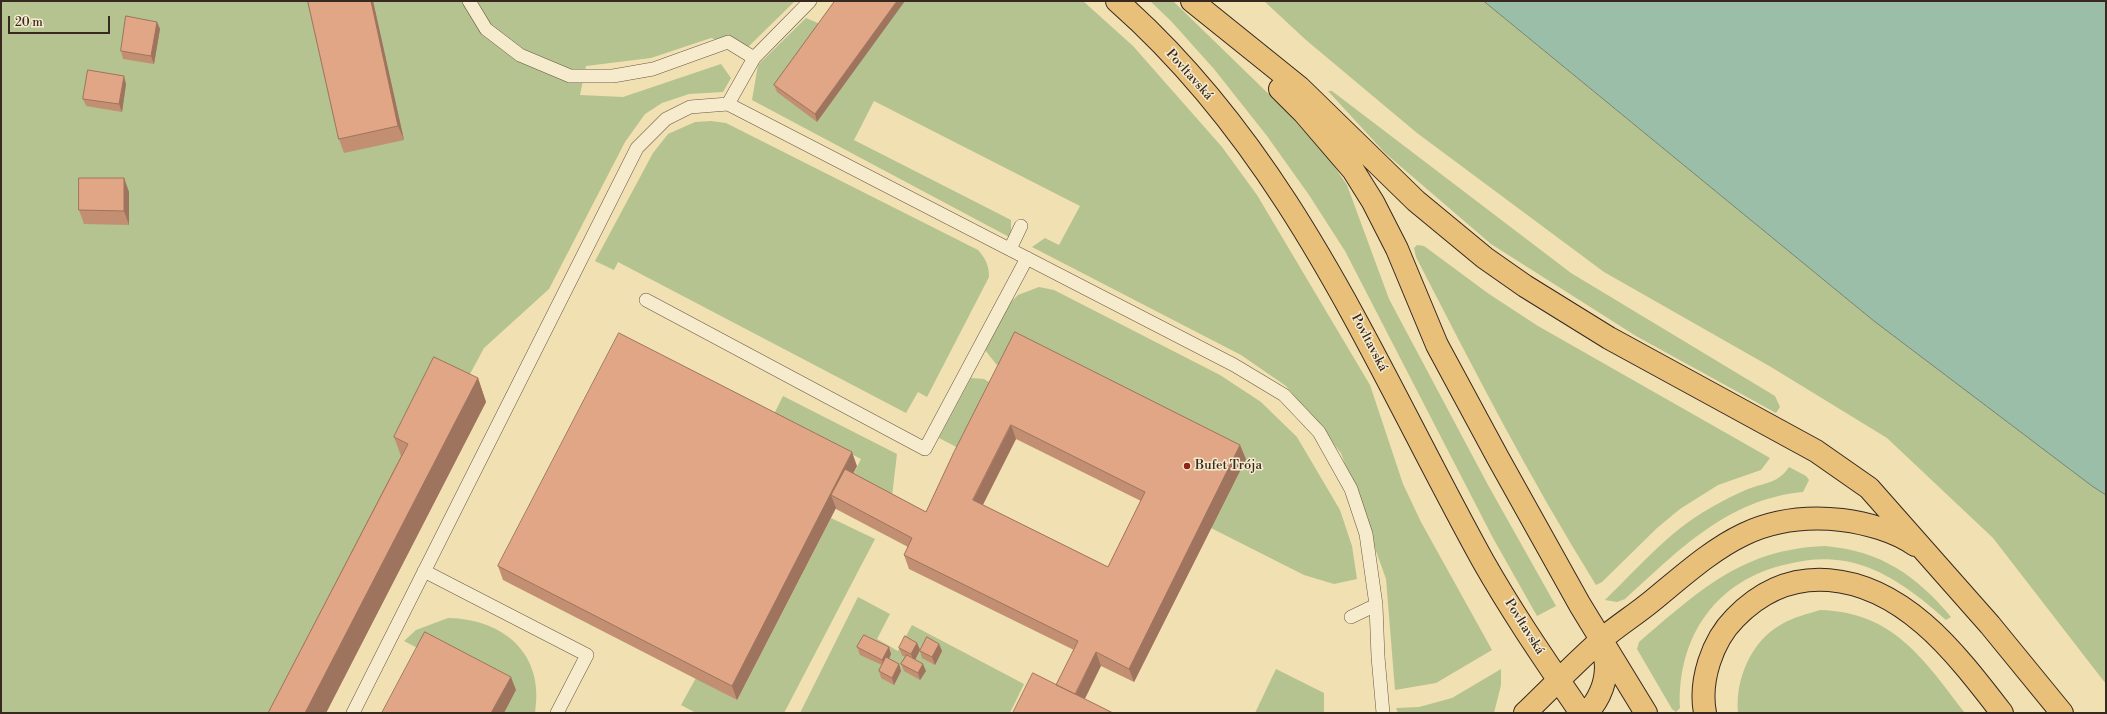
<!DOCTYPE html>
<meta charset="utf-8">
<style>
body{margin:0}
#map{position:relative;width:2107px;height:714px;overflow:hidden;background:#f1e0b2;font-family:"Libre Bodoni",serif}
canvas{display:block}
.frame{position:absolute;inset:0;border:2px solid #382920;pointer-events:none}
.scale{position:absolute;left:8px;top:16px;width:102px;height:18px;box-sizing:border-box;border:2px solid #382920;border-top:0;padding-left:5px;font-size:12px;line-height:14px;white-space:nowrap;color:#382920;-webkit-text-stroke:3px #f6ebcd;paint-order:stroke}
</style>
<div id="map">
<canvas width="2107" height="714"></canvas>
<div class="frame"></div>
<div class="scale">20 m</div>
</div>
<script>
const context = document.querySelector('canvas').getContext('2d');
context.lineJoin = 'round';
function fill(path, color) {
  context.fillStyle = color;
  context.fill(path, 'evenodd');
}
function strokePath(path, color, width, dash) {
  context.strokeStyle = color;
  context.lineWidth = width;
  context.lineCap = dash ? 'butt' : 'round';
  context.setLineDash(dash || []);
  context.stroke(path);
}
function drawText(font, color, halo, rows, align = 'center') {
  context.font = font + ' "Libre Bodoni",serif';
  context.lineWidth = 3;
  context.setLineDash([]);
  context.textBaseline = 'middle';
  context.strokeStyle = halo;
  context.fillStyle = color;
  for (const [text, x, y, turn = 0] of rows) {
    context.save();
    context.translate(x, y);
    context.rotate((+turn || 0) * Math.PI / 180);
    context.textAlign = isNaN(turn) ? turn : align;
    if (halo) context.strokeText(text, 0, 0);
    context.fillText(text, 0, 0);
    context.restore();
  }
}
const green = new Path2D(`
 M1,1H795L746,49L711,38L651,58L586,66L580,95L623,97L721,64L731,78L723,92L689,94L662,103L645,114L625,142L549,289L484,348L288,713H1Z
 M905,1H1083L1133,46L1222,147L1257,195L1370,385L1403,484L1421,522L1492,650L1436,683L1395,690L1386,579L1341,453L1286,386L1241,355L1032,247L1045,238L1059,245L1080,206L874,101L854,140L1011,220V238L752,100L758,65L806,18L825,26Z
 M1150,1H1173L1281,106L1330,160L1347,185L1389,299L1488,485L1556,606L1537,616L1493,538L1345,251L1309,195L1267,136L1214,69L1171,21Z
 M1264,1H1484L1874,321L2092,486L2106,495V684L1993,538L1887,438L1771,367L1604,272L1417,133L1306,40Z
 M1328,91H1332L1571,273L1775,396L1780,407L1776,413L1636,336L1491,244L1385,153Z
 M711,121L726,123L978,250C986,259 989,266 989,277L927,397L918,392L906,413L618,262L614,270L595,261L653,153L668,134L695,122Z
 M1417,245L1424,246L1489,294L1538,326L1770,458L1761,470L1718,485L1680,509L1657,528L1602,582L1596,585C1530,479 1473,368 1416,257L1414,248Z
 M1039,287L1054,290L1220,375L1261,402L1297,437L1340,510L1352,546L1357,579L1334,584L1304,575L1211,528L1007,370L996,364L985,350L1008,305L1018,295Z
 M971,378L984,379L999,388L966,452L939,438Z
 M783,396L897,454L892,496L853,475L861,459L774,414Z
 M1789,467L1806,476L1809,480L1803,492C1727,499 1678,551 1625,599L1617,602L1605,600C1639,567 1670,530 1712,507C1724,500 1736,494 1748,489C1764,483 1779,483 1789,467Z
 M831,518L875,539L784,713H696L681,705L696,678L737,700Z
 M1825,546C1881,551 1916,575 1951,617L1946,620C1917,594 1884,568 1845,561C1825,558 1808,559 1788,564C1717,579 1677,636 1680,708L1676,712L1672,709L1637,649L1639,642C1699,591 1742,549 1825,546Z
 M858,597L890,614L877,639L898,651L912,625L1024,684L1010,713H800Z
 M1820,610C1894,612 1924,660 1965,713H1738C1735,679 1751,641 1782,624C1794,617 1807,614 1820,610Z
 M448,618C504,619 545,654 535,713H503L427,653L404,641L416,630Z
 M1276,669L1324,693V713H1255Z
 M1501,669V685L1494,713H1398L1396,708L1419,707L1452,698Z`);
const water = new Path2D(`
 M1484,1H2106V495L2092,486L1874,321Z`);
const service = new Path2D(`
 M469,1L486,29L520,55L570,76H613L653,69L728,42L754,58
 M728,104L754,58L810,1
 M1010,249L1021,226
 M646,300L925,449L1027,258
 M424,571L587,655L557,713
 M1351,617L1376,605
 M353,713L637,148L666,119L690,107L728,104L1234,365L1284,395L1319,432L1351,489L1366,534L1376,605L1378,657L1383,713`);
const primary = new Path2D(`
 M1117,1C1292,155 1373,362 1483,561C1513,614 1547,663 1581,713
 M1192,1L1299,87L1416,201L1485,258L1525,286L1609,338L1816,451L1869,488L1990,625L2062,713
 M1280,89L1304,113L1353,170L1373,202L1397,249L1437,345L1498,458L1580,605L1646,713
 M1525,713C1550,689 1575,663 1601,640C1617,626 1635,615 1652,601C1714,550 1754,510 1842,520C1866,523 1895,531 1915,545
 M1587,713C1604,694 1610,671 1603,647
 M1705,713C1699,681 1712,641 1735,618C1792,559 1866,574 1924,624C1952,648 1979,683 2002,713`);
const wall = new Path2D(`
 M308,1H373L404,140L344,153L339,139Z
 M835,1L817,122L777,92L774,85Z
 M157,22L160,29L154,64L123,59L121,51Z
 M126,84L122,112L86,106L83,99Z
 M124,178L129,192V225L84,224L79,210Z
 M1015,332L1246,459L1134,682L1101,666L1056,685L1074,650L909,569L904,555L908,547L836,509V508L737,700L503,580L498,566L857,466L853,473L926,512ZM1016,439L1141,501L1108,567L983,505Z
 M478,378L486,402L326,713H268L401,456L394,437Z
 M917,643L920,650L915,659L926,671L920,680L904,671L901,664L905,657L902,655L899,648Z
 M939,644L942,651L935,665L922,658L920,651Z
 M857,647L891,654L889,659L899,664L901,671L894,685L881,678L879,671L882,665L860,655Z`);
const shadedWall = new Path2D(`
 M371,1H373L404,140L398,126Z
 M897,1H905L817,122L815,114Z
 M157,22L160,29L154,64L151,56Z
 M124,76L126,84L122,112L119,104Z
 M124,178L129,192V225L124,211Z
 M478,378L486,402L326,713H305Z
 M1011,425L1016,439L978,514L973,500Z
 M1240,445L1246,459L1134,682L1129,669Z
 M852,452L857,466L840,500L831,495L836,508L737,700L732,686Z
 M917,643L920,650L914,662L911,654Z
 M939,644L942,651L935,665L932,657Z
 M889,647L891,654L885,667L882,660Z
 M1096,652L1101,666L1078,713L1069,707Z
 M899,664L901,671L894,685L892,678Z
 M923,664L926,671L920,680L918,673Z
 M511,677L516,690L504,713H491Z`);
const building = new Path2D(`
 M308,1H371L398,126L339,139Z
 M835,1H897L815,114L774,85Z
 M126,16L157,22L151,56L121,51Z
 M88,70L124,76L119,104L83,99Z
 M79,178H124V211L79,210Z
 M1015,332L1240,445L1129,669L1096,652L1075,694L1056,685L1078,641L904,555L912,538L831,495L845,469L926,512L954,452ZM1011,425L1145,492L1108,567L973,500Z
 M619,333L852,452L732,686L498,566Z
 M434,357L478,378L305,713H268L408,444L394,437Z
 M425,632L511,677L491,713H382Z
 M864,635L889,647L882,660L857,647Z
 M905,636L917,643L911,654L899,648Z
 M927,637L939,644L932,657L920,651Z
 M907,655L923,664L918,673L901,664Z
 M886,657L899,664L892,678L879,671Z
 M1033,673L1113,713H1013Z`);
const markers = [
 [1187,466,4,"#8f2418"]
];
const streetNames = [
 ["Povltavská",1189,75,48],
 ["Povltavská",1369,343,62],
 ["Povltavská",1524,627,58]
];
const poiNames = [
 ["Bufet Trója",1195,466]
];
fill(green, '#b4c390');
fill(water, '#9bbea8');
strokePath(water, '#738272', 1);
strokePath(service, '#665744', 14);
strokePath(primary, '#382920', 24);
strokePath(service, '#f6ebcd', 13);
strokePath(primary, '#e8c079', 22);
fill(wall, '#c28f73');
fill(shadedWall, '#9e745e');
fill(building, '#e1a686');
strokePath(building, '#9e745e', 1);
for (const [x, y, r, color] of markers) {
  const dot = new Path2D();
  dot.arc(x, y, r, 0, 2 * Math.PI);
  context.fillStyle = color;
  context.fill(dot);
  strokePath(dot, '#f6ebcd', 1.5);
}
drawText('13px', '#382920', '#f6ebcd', streetNames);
drawText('13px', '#382920', '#f6ebcd', poiNames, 'left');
</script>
